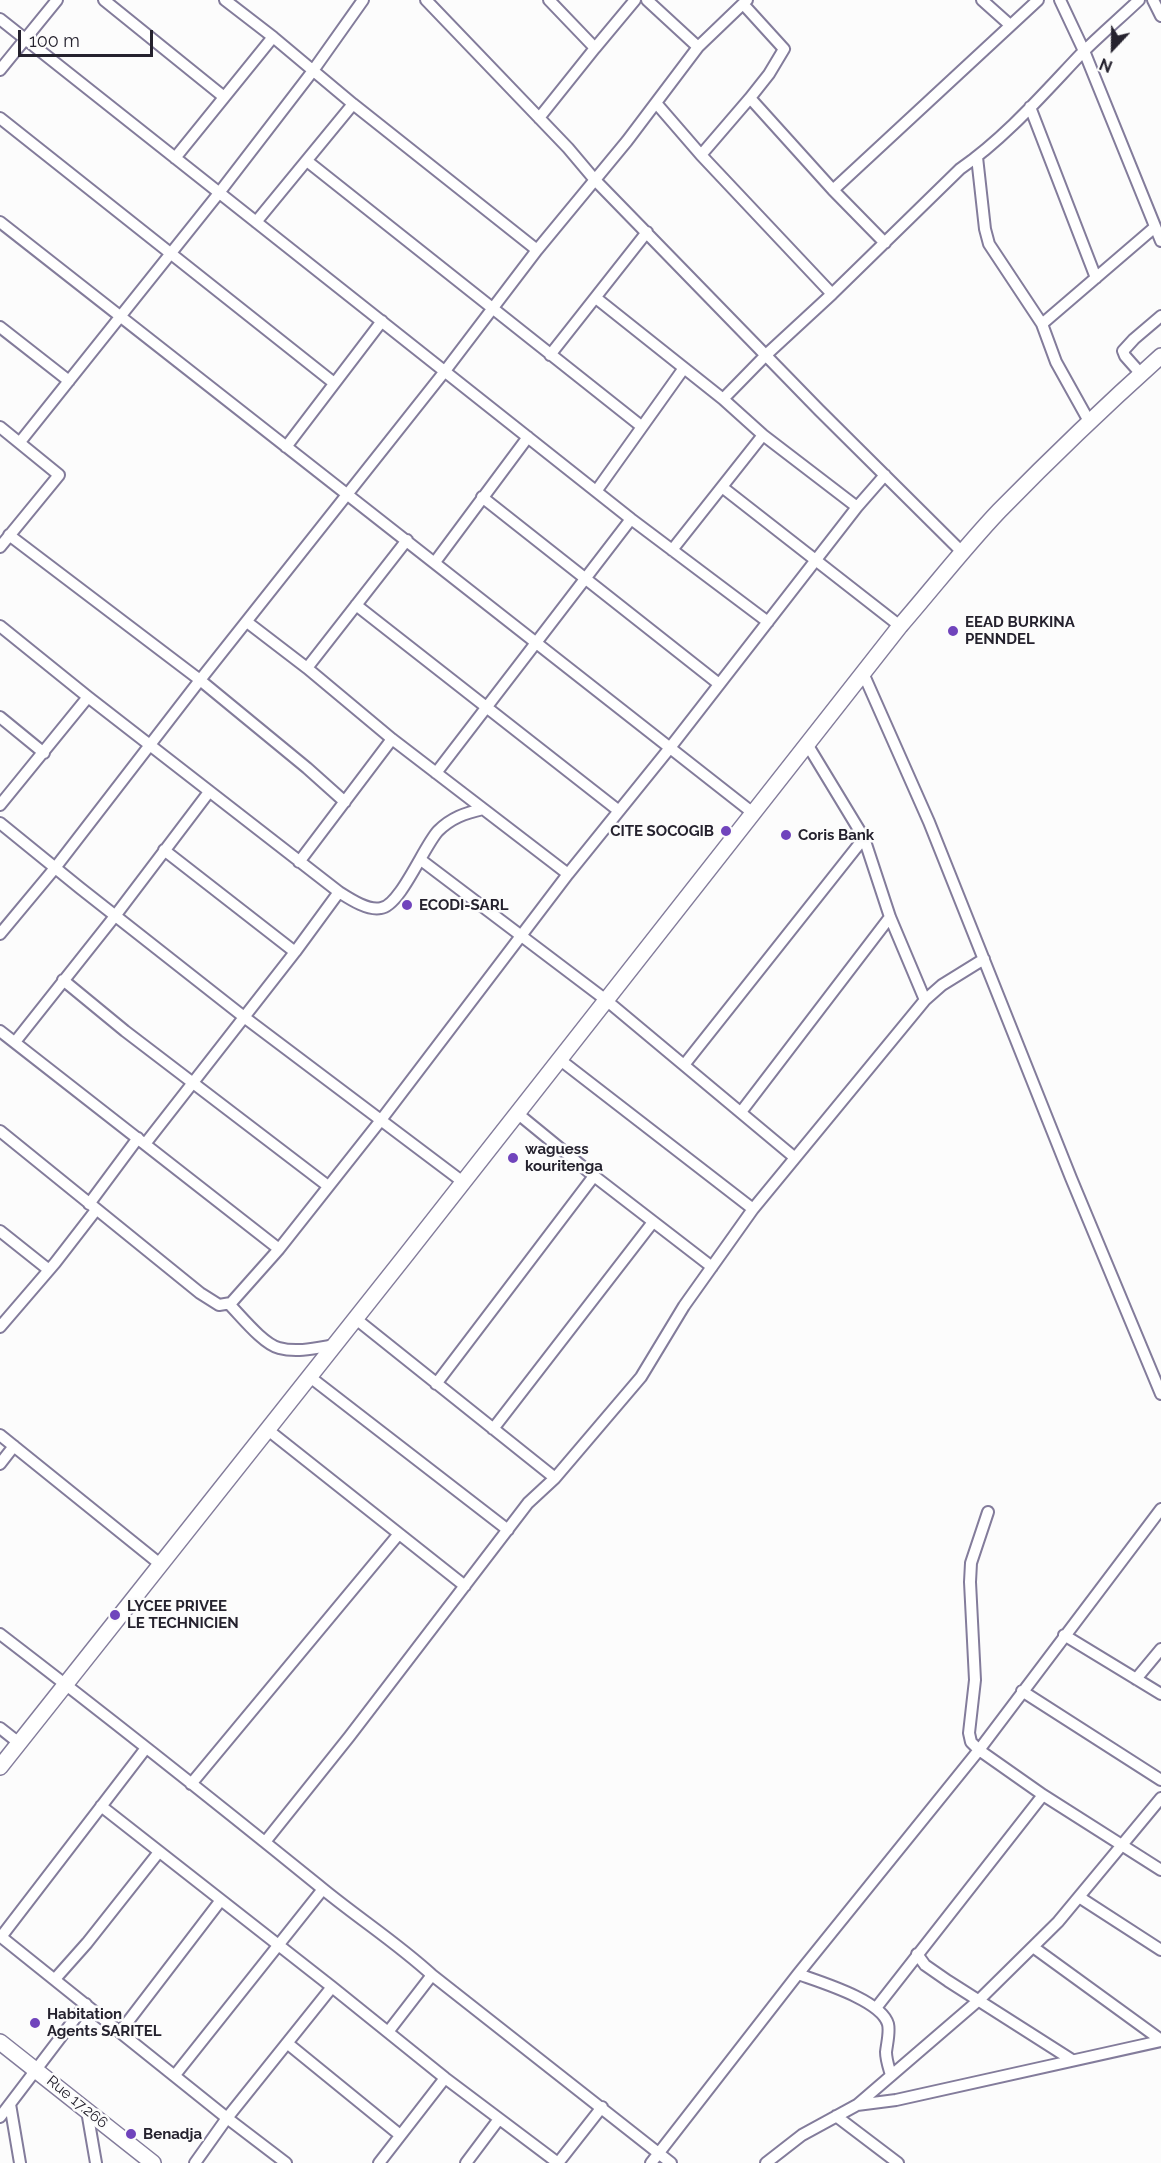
<!DOCTYPE html>
<style>
body{margin:0}
#map{position:relative;width:1161px;height:2163px;overflow:hidden;background:#fcfcfc;font-family:Raleway,sans-serif}
canvas{display:block}
.north{position:absolute;left:1083px;top:18px;width:60px;height:60px;-webkit-text-stroke:4px #fcfcfc;paint-order:stroke;rotate:202deg;font-size:16px;font-weight:700;line-height:24px;text-align:center;color:#25222e}
.north::after{content:'';display:block;margin:auto;width:21px;height:27px;background:#25222e;clip-path:polygon(50% 0,100% 100%,50% 72%,0 100%)}
.scale{position:absolute;left:18px;top:30px;width:135px;height:27px;box-sizing:border-box;border:3px solid #25222e;border-top:0;padding-left:8px;font-size:18px;line-height:21px;white-space:nowrap;color:#25222e;-webkit-text-stroke:4px #fcfcfc;paint-order:stroke}
</style>
<div id="map">
<canvas width="1161" height="2163"></canvas>
<div class="north">N</div>
<div class="scale">100 m</div>
</div>
<script>
const context = document.querySelector('canvas').getContext('2d');
context.lineJoin = 'round';
function strokePath(path, color, width, dash) {
  context.strokeStyle = color;
  context.lineWidth = width;
  context.lineCap = dash ? 'butt' : 'round';
  context.setLineDash(dash || []);
  context.stroke(path);
}
function drawText(font, color, halo, rows, align = 'center') {
  context.font = font + ' Raleway,sans-serif';
  context.lineWidth = 5;
  context.setLineDash([]);
  context.textBaseline = 'middle';
  context.strokeStyle = halo;
  context.fillStyle = color;
  for (const [text, x, y, turn = 0] of rows) {
    context.save();
    context.translate(x, y);
    context.rotate((+turn || 0) * Math.PI / 180);
    context.textAlign = isNaN(turn) ? turn : align;
    if (halo) context.strokeText(text, 0, 0);
    context.fillText(text, 0, 0);
    context.restore();
  }
}
const street = new Path2D(`
 M104,0L224,97
 M225,0L273,37L353,104L537,250
 M426,0L568,148L595,180L819,410L962,552
 M549,0L595,48L635,0
 M647,0L698,47
 M982,0L1010,25
 M1060,0L1084,51L1161,241
 M1153,0L1161,16
 M744,5L784,49L769,74L750,98
 M0,19L631,519L768,622
 M0,70L57,0
 M656,103L701,155L832,294
 M1030,107L1096,278
 M0,118L334,383
 M539,118L595,48
 M701,155L750,98L833,190L885,243
 M977,157L985,229L989,244L1042,324L1056,362L1090,423
 M175,158L273,37
 M307,161L641,426
 M833,190L1038,0
 M0,222L753,813
 M256,222L353,104
 M596,298L723,399L763,435L857,507
 M1042,324L1155,227
 M0,327L69,381
 M550,355L647,232
 M1141,374L1125,356L1123,351L1134,339L1161,316
 M723,399L767,354L832,294L960,169C1005,138 1043,94 1081,54C1100,35 1120,18 1139,0
 M0,427L59,475L0,547
 M20,442L219,193L312,72L363,0
 M286,447L382,321
 M722,487L900,626
 M597,490L684,368
 M482,497L719,684
 M9,535L200,680L307,768L345,802
 M672,550L763,435
 M435,562L528,437
 M356,605L619,811
 M247,622L307,668L392,739L568,874
 M0,626L88,697L339,892
 M307,668L407,540
 M863,673L929,822L1071,1178L1161,1394
 M0,717L44,753
 M807,744L864,838L890,917L925,1000
 M436,773L631,519
 M0,805L88,697
 M0,823L80,888L244,1017L463,1182
 M164,850L295,952
 M421,860L606,1000L794,1157
 M299,862L392,739
 M0,934L55,868L200,680L445,371L537,250L627,141L698,47L747,0
 M63,980L125,1031L328,1186
 M0,1031L279,1249
 M15,1042L115,916L209,792
 M559,1059L753,1209
 M684,1065L864,838
 M741,1112L890,917
 M517,1113L594,1176L712,1267
 M0,1131L200,1293L219,1305L231,1303L279,1249L381,1120L568,874L669,749L857,507L885,475
 M145,1144L295,952L339,892C350,899 368,911 381,908C400,906 424,846 438,831C451,818 465,813 483,809
 M89,1204L138,1138
 M0,1231L49,1270
 M229,1304C241,1316 263,1344 279,1348C297,1353 317,1348 335,1345
 M356,1319L555,1478
 M0,1327L55,1263L96,1210
 M310,1377L508,1530
 M436,1384L594,1176
 M493,1429L653,1222
 M268,1430L465,1586
 M0,1435L160,1564
 M0,1464L14,1446
 M988,1512L971,1563L970,1582L975,1680L969,1733L971,1742L979,1750L1043,1795L1161,1870
 M0,1634C107,1716 213,1800 318,1885C355,1916 396,1942 432,1975L671,2163
 M1064,1635L1161,1694
 M1136,1679L1161,1649
 M1022,1691L1161,1780
 M0,1728L19,1743
 M191,1784L398,1535
 M101,1806L332,1987L445,2078L558,2163
 M265,1842L349,1737L528,1503L555,1478L641,1377L684,1306L753,1209L925,1000L942,985L984,959
 M1079,1897L1161,1950
 M0,1936L227,2118L286,2163
 M1,1937L146,1748
 M1033,1947L1161,2040
 M917,1954L925,1965L948,1981L1072,2060
 M798,1974C820,1982 881,2000 888,2024C890,2032 887,2043 886,2052C886,2060 889,2068 891,2075
 M55,1979L87,1943L159,1852
 M876,2008L1043,1795
 M120,2032L221,1900
 M388,2032L432,1975
 M287,2043L400,2135
 M175,2075L323,1889
 M10,2104L20,2163
 M857,2105L896,2100L1161,2041
 M87,2111L96,2163
 M836,2116L898,2163
 M0,2117L86,2004
 M195,2163L227,2118L332,1987
 M379,2163L445,2078
 M466,2163L499,2119
 M558,2163L602,2107
 M651,2163L798,1974L979,1750L1161,1509
 M766,2163L802,2135L857,2105L979,2000L1058,1922L1161,1798`);
const secondary = new Path2D(`
 M0,1767L406,1255L900,626C933,588 964,548 999,511C1051,458 1105,406 1161,356
 M0,2042L153,2163`);
const markers = [
 [953,631,6,"#7044bc"],
 [726,831,6,"#7044bc"],
 [786,835,6,"#7044bc"],
 [407,905,6,"#7044bc"],
 [513,1158,6,"#7044bc"],
 [115,1615,6,"#7044bc"],
 [35,2023,6,"#7044bc"],
 [131,2134,6,"#7044bc"]
];
const poiNames = [
 ["EEAD BURKINA",965,622],
 ["PENNDEL",965,639],
 ["CITE SOCOGIB",714,831,"right"],
 ["Coris Bank",798,835],
 ["ECODI-SARL",419,905],
 ["waguess",525,1149],
 ["kouritenga",525,1166],
 ["LYCEE PRIVEE",127,1606],
 ["LE TECHNICIEN",127,1623],
 ["Habitation",47,2014],
 ["Agents SARITEL",47,2031],
 ["Benadja",143,2134]
];
const streetNames = [
 ["Rue 17.266",77,2102,39]
];
strokePath(street, '#837c9b', 14);
strokePath(secondary, '#837c9b', 18);
strokePath(street, '#fff', 10);
strokePath(secondary, '#fff', 15);
for (const [x, y, r, color] of markers) {
  const dot = new Path2D();
  dot.arc(x, y, r, 0, 2 * Math.PI);
  context.fillStyle = color;
  context.fill(dot);
  strokePath(dot, '#fcfcfc', 2);
}
drawText('bold 15px', '#25222e', '#fcfcfc', poiNames, 'left');
drawText('15px', '#25222e', '#fcfcfc', streetNames);
</script>
